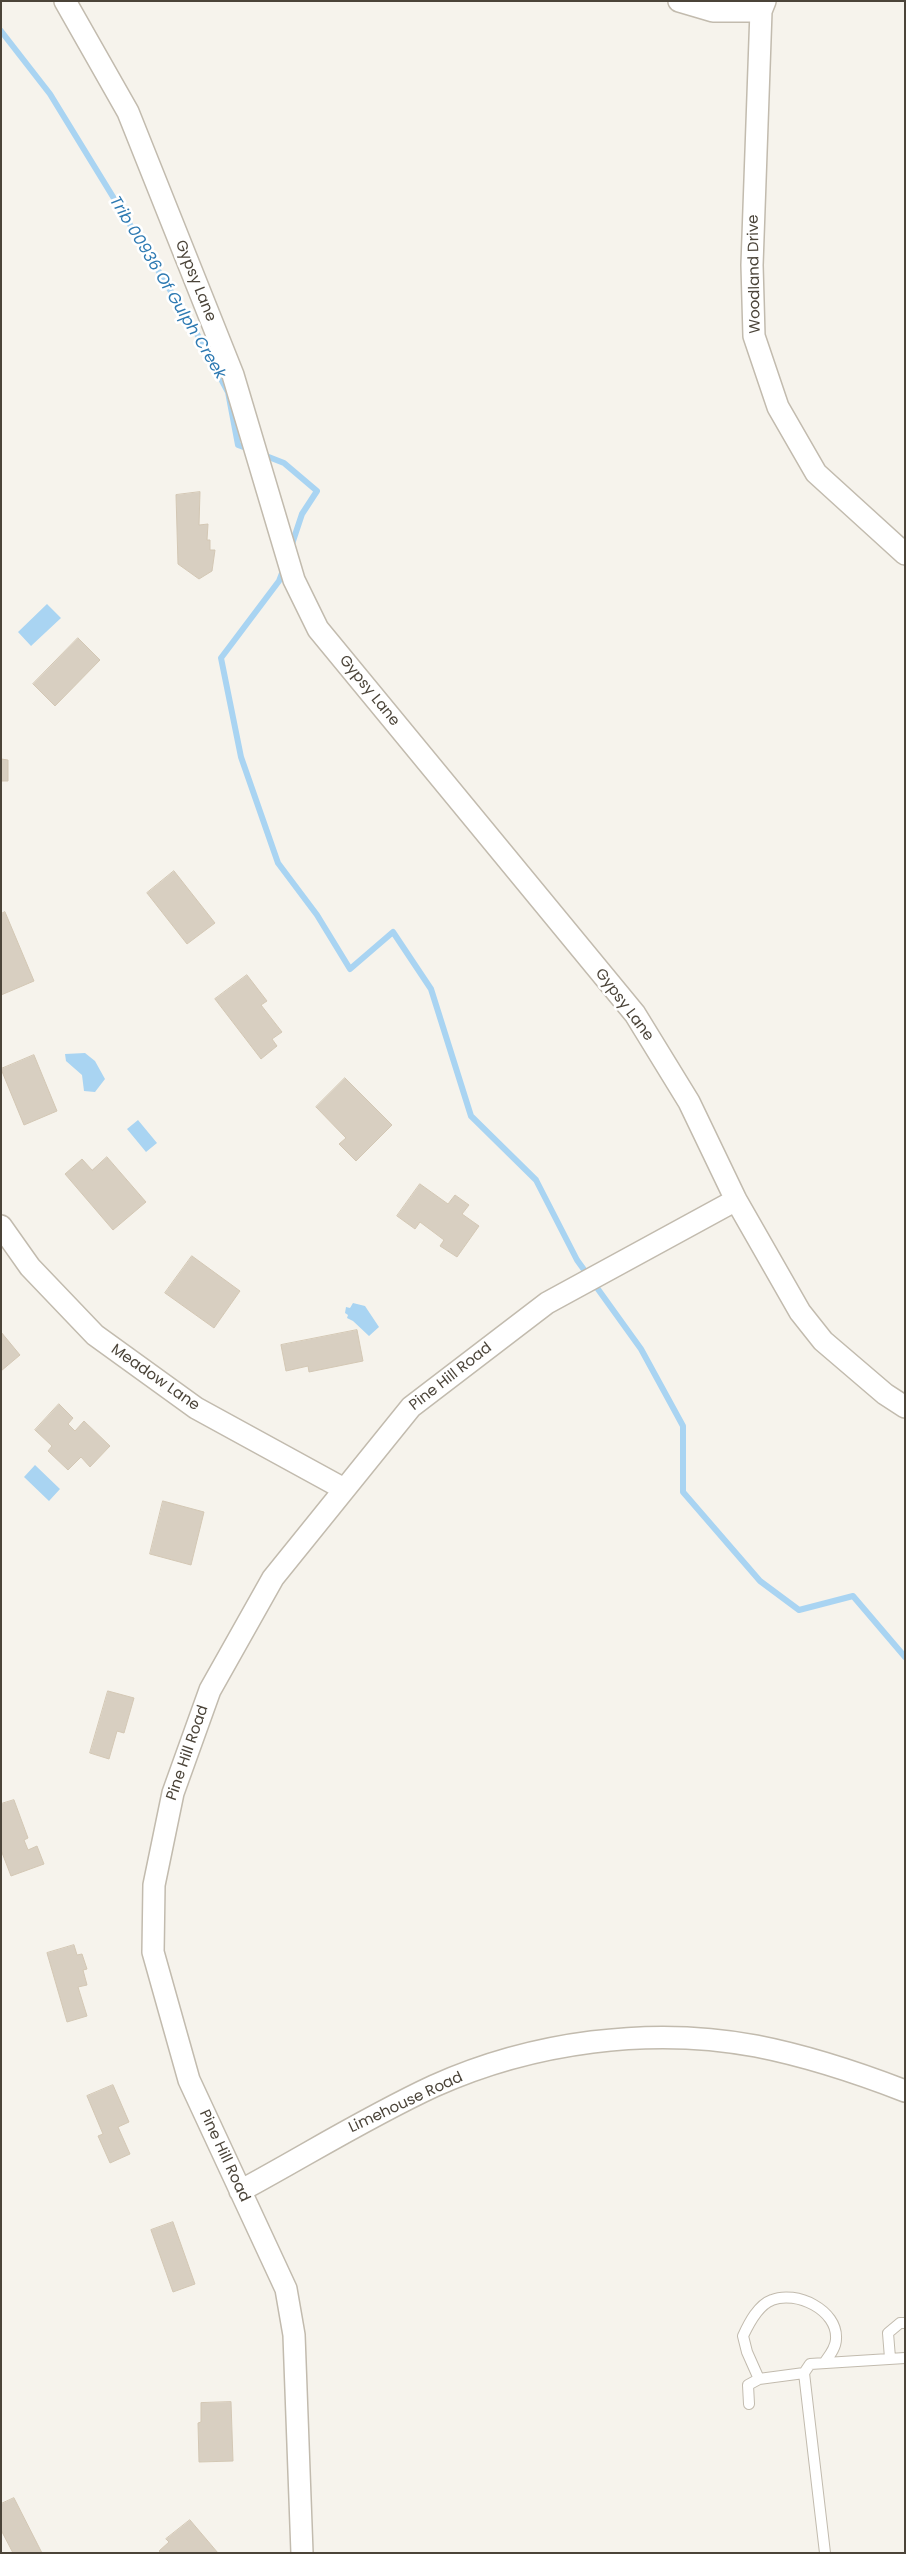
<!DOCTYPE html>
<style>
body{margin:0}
#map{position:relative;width:906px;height:2554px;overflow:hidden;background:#f6f3ec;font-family:Poppins,sans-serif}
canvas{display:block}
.frame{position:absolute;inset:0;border:2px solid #4b4439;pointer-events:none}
</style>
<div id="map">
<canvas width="906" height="2554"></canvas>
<div class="frame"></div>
</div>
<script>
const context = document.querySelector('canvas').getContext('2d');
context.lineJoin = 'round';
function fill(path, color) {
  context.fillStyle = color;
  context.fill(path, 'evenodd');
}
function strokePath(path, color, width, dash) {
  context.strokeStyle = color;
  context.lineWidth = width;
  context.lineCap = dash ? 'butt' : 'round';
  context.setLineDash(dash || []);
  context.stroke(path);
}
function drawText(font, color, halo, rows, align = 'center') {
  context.font = font + ' Poppins,sans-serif';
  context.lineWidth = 5;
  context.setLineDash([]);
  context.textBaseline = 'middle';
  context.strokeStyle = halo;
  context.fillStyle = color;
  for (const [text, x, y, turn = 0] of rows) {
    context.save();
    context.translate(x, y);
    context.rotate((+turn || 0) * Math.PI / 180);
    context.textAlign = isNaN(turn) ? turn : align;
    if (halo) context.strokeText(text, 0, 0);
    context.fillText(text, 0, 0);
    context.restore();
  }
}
const water = new Path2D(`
 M47,604L61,618L31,646L18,632Z
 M85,1053L95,1061L105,1079L95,1092L84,1091L82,1075L66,1061L65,1054Z
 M138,1120L157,1143L146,1152L127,1129Z
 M353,1303L365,1306L379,1327L369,1336L353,1321L347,1318L348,1315L345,1313L346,1307L350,1308Z
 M35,1465L60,1489L49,1501L24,1477Z`);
const stream = new Path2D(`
 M1,31L50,94L197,334L228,392L238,445L249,449
 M261,454L284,463L317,491L302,514L291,547
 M284,568L279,581L221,658L241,757L278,863L317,915L350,969L393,932L431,989L471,1116L536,1180L577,1260L641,1349L683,1426V1492L760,1581L799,1610L853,1596L905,1657`);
const building = new Path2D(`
 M200,492L199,525L208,524L207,540H210V550H215L212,571L199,579L178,564L176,495Z
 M78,638L100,660L55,706L33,684Z
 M1,759L8,760V781H1Z
 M174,871L215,923L187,944L147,893Z
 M5,912L34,981L1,995V914Z
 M247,975L267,1001L261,1005L282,1032L272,1039L277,1046L261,1059L215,999Z
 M34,1055L57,1111L24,1125L1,1069Z
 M345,1078L392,1125L356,1161L339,1144L346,1138L316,1107Z
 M107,1157L146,1202L113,1230L65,1174L82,1159L92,1170Z
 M420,1184L448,1204L455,1195L469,1205L462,1214L479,1226L457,1257L440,1246L444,1240L420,1222L415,1229L397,1216Z
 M192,1256L240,1291L214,1328L165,1293Z
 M357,1330L363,1361L309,1372L308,1366L286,1371L281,1345Z
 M1,1332L20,1355L1,1371Z
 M59,1404L73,1418L68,1424L75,1431L84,1421L110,1446L90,1467L81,1457L68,1470L48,1451L52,1446L35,1430Z
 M163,1501L204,1512L191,1565L150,1554Z
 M108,1691L134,1698L124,1733L117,1731L109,1759L90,1753Z
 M14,1800L28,1838L24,1840L28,1850L37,1846L44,1864L11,1876L1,1850V1804Z
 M74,1945L77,1955L82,1954L87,1969L83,1970L87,1985L78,1987L87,2016L67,2022L47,1953Z
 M113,2085L129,2122L118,2127L130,2154L110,2163L98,2136L103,2134L87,2096Z
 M173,2222L195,2284L173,2292L151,2230Z
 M231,2402L233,2461L199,2462L198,2423L201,2422V2403Z
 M14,2498L42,2553H13L1,2530V2504Z
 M190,2520L218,2553H161L159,2551L169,2542L166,2539Z`);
const service = new Path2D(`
 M890,2358L888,2333L900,2323H905
 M759,2379L747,2352L743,2336C749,2323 758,2305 772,2300C796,2290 838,2310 836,2339C836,2348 829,2356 824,2363
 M749,2404L748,2385L759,2379L804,2373
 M825,2553L804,2373L810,2364L905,2358`);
const minor = new Path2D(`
 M65,1L128,112L233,375L294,580L318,629L635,1014L689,1102L736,1200L800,1312L823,1341L885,1394L905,1407
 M679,1L713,11H761
 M765,1L761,11L752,265L754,336L778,407L816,473L905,554
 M1,1226L30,1267L95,1335L196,1408L344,1489
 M240,2191C305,2156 367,2117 434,2086C532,2042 650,2026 756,2046C807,2056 856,2072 905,2091
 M302,2553L294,2335L286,2289L189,2080L153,1952L154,1885L173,1793L210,1690L273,1578L411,1407L547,1303L736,1200`);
const streetNames = [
 ["Woodland Drive",755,274,-91],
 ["Gypsy Lane",195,281,68],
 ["Gypsy Lane",369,691,51],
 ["Gypsy Lane",624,1005,53],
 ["Pine Hill Road",451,1377,-38],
 ["Meadow Lane",155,1378,35],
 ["Pine Hill Road",188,1753,-71],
 ["Limehouse Road",406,2103,-25],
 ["Pine Hill Road",224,2156,65]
];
const waterNames = [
 ["Trib 00936 Of Gulph Creek",167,288,59]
];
fill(water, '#a9d4f2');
strokePath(stream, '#a9d4f2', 6);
fill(building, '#d8cfc1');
strokePath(building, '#d3c7b4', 1);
strokePath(service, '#c2bbae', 12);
strokePath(minor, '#c2bbae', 24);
strokePath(service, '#fff', 10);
strokePath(minor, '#fff', 21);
drawText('15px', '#4b4439', '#fff', streetNames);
drawText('italic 16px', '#2e7ab2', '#fff', waterNames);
</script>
